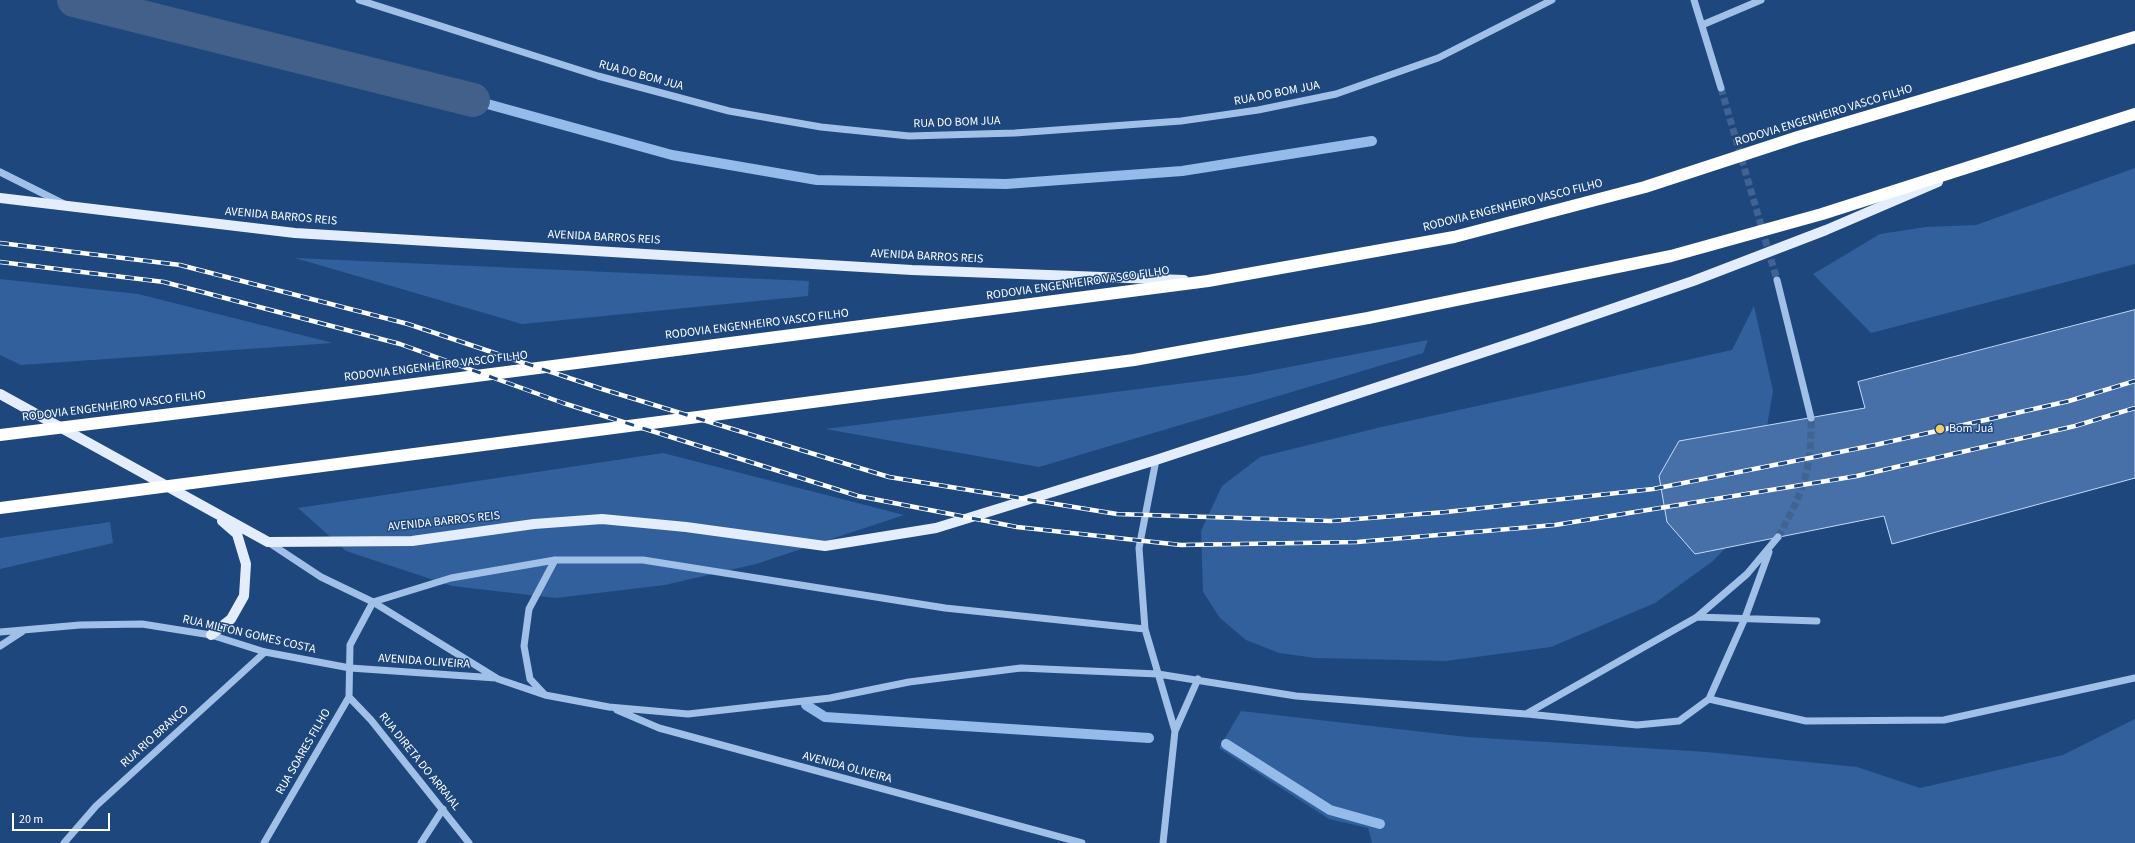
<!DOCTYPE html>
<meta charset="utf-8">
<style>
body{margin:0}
#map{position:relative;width:2135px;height:843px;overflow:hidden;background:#1e477e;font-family:"Source Sans 3",sans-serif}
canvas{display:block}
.scale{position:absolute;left:12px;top:813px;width:98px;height:18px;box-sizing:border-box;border:2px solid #fff;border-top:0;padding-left:5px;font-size:12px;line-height:14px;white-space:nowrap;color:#fff;-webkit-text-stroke:3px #1e477e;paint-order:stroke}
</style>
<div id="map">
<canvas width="2135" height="843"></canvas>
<div class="scale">20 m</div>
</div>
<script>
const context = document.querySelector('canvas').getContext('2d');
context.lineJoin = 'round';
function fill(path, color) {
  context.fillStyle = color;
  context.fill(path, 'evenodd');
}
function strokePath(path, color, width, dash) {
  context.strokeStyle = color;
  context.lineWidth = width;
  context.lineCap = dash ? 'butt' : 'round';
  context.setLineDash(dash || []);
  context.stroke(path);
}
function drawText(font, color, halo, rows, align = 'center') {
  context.font = font + ' "Source Sans 3",sans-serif';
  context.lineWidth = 3;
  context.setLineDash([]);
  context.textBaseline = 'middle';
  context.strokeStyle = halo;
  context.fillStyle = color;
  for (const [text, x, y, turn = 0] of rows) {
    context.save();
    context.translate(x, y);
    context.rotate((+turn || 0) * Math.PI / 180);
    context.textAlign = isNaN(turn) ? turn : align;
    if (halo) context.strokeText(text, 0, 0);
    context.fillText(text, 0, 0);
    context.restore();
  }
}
const green = new Path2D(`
 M2135,168V264L1871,333L1813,274L1880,234L1926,227L1976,225Z
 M295,258L809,281L808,296L522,324Z
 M0,279L138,294L333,343L21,365L0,355Z
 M1754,306L1773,391L1751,522L1713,561L1655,603L1551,647L1446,661L1316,658L1279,653L1246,640L1220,618L1203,592L1201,531L1222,486L1260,457L1377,428L1732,350Z
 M1428,340L1423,353L1039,467L825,429L1248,375Z
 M663,453L904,515L756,564L665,585L556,598L452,586L346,551L298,508Z
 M110,522L113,543L0,569V538Z
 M1241,711L1467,737L1707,752L1857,767L1920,788L2063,755L2135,719V843H1372L1368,828L1329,819L1219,748Z`);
const stream = new Path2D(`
 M473,100L672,155L817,180L1006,184L1182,171L1372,141
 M806,705L825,717L1149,738
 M1226,744L1330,810L1380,824`);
const canal = new Path2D(`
 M74,0L473,100`);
const building = new Path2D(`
 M2135,310V478L1892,544L1884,516L1695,554L1667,522L1659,476L1679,441L1865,408L1858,382Z`);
const minorTunnel = new Path2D(`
 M1721,88L1777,280
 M1778,537C1803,492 1812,470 1811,418`);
const minor = new Path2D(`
 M359,0L598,76L729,111L821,127L909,136L1015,133L1181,121L1258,110L1336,94L1438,58L1552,0
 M1694,0L1721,88
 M1702,25L1761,0
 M0,172L64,204
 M1777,280L1811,418
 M1156,460L1139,548L1145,629L1175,731
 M268,542L321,577L373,602L498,679L545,695L609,707L688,714L830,698L909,682L1021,668L1158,674L1296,696L1526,714L1697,617L1747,574L1778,537
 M1697,617L1817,621
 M0,632L80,625L142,624L211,635L265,652L350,668L496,678
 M0,646L23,631
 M544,694L530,679L524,646L529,609L555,560
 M349,697L371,720L469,843
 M1709,699L1806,721L1944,720L2135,678
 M617,710L659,728L1082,843
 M1527,714L1637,725L1679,721L1709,699L1745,618L1769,552
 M64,843L96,806L265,652
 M264,843L349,697L350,645L373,602L451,578L555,560H643L945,608L1145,629
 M421,843L443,809
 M1163,843L1175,731L1198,679`);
const major = new Path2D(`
 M0,198L295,233L912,270L1184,280
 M0,394L268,542L412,541L534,524L602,519L686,527L825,546L936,528L1156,460L1527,338L1693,281L1826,230L1938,182
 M211,635L231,619L244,596L246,564L237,534L222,521`);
const highway = new Path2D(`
 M376,389L1208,281L1454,237L1645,187L1798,137L2135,37
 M468,447L1134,360L1368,318L1671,256L1822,214L2135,114`);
const rail = new Path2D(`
 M0,243L180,265L408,324L602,389L889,477L1117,514L1331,521L1446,512L1653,489L1875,445L2069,401L2135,381
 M0,262L164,282L400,344L563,403L858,496L1017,527L1181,545L1357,542L1555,525L1857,476L2075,426L2135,408`);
const highwayBridge = new Path2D(`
 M0,435L376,389
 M0,508L468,447`);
const markers = [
 [1940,429,5,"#f6cd60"]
];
const streetNames = [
 ["RUA DO BOM JUA",641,76,15],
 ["RUA DO BOM JUA",1277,94,-11],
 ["RODOVIA ENGENHEIRO VASCO FILHO",1824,116,-17],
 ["RUA DO BOM JUA",957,123,-2],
 ["RODOVIA ENGENHEIRO VASCO FILHO",1513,206,-14],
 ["AVENIDA BARROS REIS",281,217,5],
 ["AVENIDA BARROS REIS",604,238,3],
 ["AVENIDA BARROS REIS",927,257,3],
 ["RODOVIA ENGENHEIRO VASCO FILHO",1078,284,-8],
 ["RODOVIA ENGENHEIRO VASCO FILHO",757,325,-7],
 ["RODOVIA ENGENHEIRO VASCO FILHO",436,367,-7],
 ["RODOVIA ENGENHEIRO VASCO FILHO",114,407,-7],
 ["AVENIDA BARROS REIS",444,522,-6],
 ["RUA MILTON GOMES COSTA",249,635,13],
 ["AVENIDA OLIVEIRA",424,662,4],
 ["RUA RIO BRANCO",155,737,-42],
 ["RUA SOARES FILHO",304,752,-60],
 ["RUA DIRETA DO ARRAIAL",419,762,51],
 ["AVENIDA OLIVEIRA",847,768,15]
];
const poiNames = [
 ["Bom Juá",1949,429]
];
fill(green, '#31609c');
strokePath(stream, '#94bbe9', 10);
strokePath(canal, '#426089', 34);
fill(building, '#4670a7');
strokePath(building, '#c5dbf6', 1);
strokePath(minorTunnel, '#406391', 7, [7, 3.5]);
strokePath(minor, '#a1c0e8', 7);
strokePath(major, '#e3edfd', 10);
strokePath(highway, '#fff', 12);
strokePath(rail, '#fff', 4.5);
strokePath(rail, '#1e477e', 3, [9]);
strokePath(highwayBridge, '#fff', 12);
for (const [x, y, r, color] of markers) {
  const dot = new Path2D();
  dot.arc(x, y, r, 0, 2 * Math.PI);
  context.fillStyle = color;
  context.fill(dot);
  strokePath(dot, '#1e477e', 1.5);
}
drawText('12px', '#fff', '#1e477e', streetNames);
drawText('12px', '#fff', '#1e477e', poiNames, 'left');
</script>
